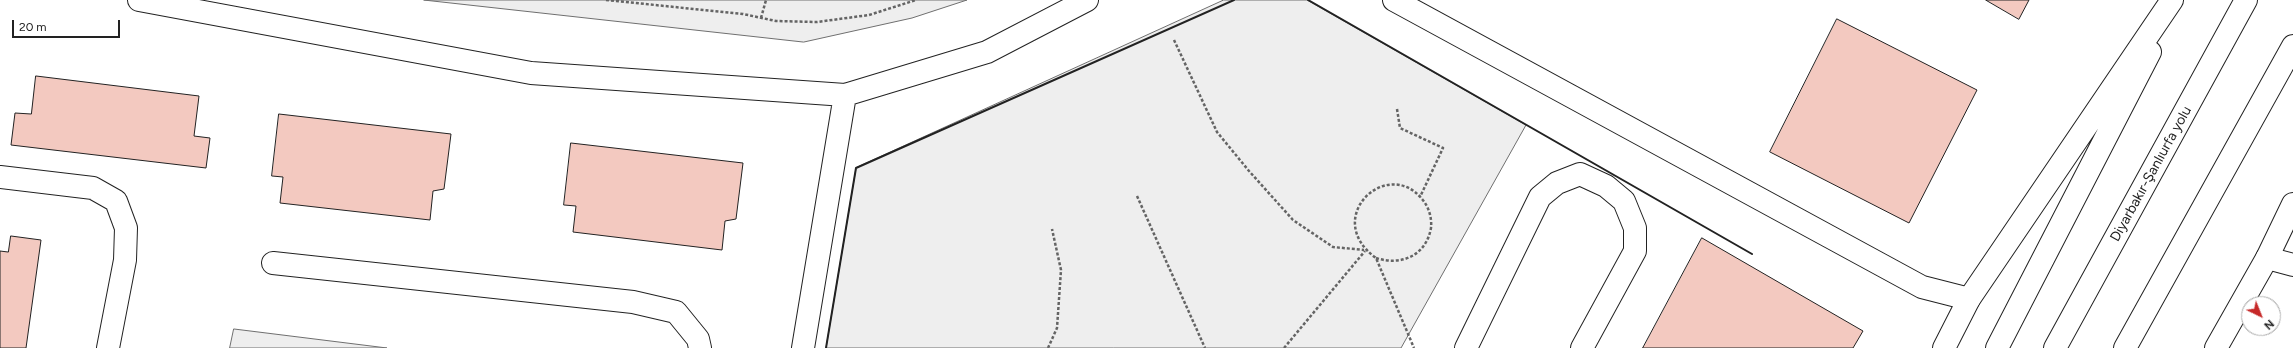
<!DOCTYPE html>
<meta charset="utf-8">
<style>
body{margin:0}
#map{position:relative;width:2293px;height:348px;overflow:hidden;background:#fff;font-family:Figtree,sans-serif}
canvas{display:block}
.north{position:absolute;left:2241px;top:296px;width:40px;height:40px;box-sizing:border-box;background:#fff;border:1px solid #a7a7a7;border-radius:50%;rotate:137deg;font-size:11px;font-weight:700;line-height:16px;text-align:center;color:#222}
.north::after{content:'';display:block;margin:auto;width:14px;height:18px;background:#c62828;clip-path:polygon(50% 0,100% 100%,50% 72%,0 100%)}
.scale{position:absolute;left:12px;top:20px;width:108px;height:18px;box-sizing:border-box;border:2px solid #222;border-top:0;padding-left:5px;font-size:12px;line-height:14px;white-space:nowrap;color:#222;-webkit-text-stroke:3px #fff;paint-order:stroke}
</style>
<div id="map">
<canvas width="2293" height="348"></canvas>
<div class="north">N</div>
<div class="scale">20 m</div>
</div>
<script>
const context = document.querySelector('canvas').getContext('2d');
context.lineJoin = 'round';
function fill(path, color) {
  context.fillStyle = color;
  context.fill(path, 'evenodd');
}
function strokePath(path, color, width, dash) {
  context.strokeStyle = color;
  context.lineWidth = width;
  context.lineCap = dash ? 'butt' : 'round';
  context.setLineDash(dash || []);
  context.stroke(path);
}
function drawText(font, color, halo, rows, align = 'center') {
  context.font = font + ' Figtree,sans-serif';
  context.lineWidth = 3;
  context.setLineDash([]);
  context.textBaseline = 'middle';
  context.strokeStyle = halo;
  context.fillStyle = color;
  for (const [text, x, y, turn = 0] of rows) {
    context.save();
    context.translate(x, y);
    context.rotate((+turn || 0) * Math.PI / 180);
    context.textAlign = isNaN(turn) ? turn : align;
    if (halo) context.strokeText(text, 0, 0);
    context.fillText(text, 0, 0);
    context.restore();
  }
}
const green = new Path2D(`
 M424,0H967L912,18L804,42Z
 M1224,0H1307L1526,125L1401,348H826L856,168Z
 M234,329L387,348H230Z`);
const building = new Path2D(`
 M1986,0H2029L2019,19Z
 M1837,19L1977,90L1909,223L1770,152Z
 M36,76L199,96L194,136L210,138L206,168L11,145L15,113L31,114Z
 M279,114L451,134L444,189L433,191L430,220L280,203L283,177L272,176Z
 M571,143L743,163L736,219L725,221L722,250L573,232L576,206L564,205Z
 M11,236L41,240L26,348H0V251L8,252Z
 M1702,238L1863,331L1853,348H1643Z`);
const path = new Path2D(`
 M606,0L743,14L776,21L817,22L869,15L916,0
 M761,18L766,0
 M1174,40L1217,132L1249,171L1293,220L1333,247L1364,250
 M1397,109L1400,128L1443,148L1420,197
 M1137,196L1205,348
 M1376,258C1401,266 1426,256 1431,228C1432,218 1429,207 1422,199C1387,156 1321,218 1376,258L1414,348
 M1048,348L1057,328L1061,270L1052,229
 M1284,348L1365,251`);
const minor = new Path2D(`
 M139,0L531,73L845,95L987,52L1087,0
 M1394,0L1922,287L1969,299
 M0,177L93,188L116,201L126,228L125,260L108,348
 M2267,258L2293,265
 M273,263L633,302L676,312L698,339L700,348
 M803,348L845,95
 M1466,348L1540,197L1557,183L1580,174L1606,186L1624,201L1635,228V251L1582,348`);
const highway = new Path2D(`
 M1944,348L1969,299L2172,0
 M1997,348L2150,52
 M2055,348L2246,0
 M2125,348L2293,46
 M2216,348L2267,258L2293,204`);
const wall = new Path2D(`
 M1308,0L1752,254
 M826,348L856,168L1234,0`);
const streetNames = [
 ["Diyarbakır-Şanlıurfa yolu",2151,174,-61]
];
fill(green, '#eee');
strokePath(green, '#6f6f6f', 1);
fill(building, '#f3c9c0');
strokePath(building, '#222', 1);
strokePath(minor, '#222', 24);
strokePath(highway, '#222', 24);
strokePath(path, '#646464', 2.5, [3, 2]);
strokePath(minor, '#fff', 22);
strokePath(highway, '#fff', 22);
strokePath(wall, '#222', 2);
drawText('14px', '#222', '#fff', streetNames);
</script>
